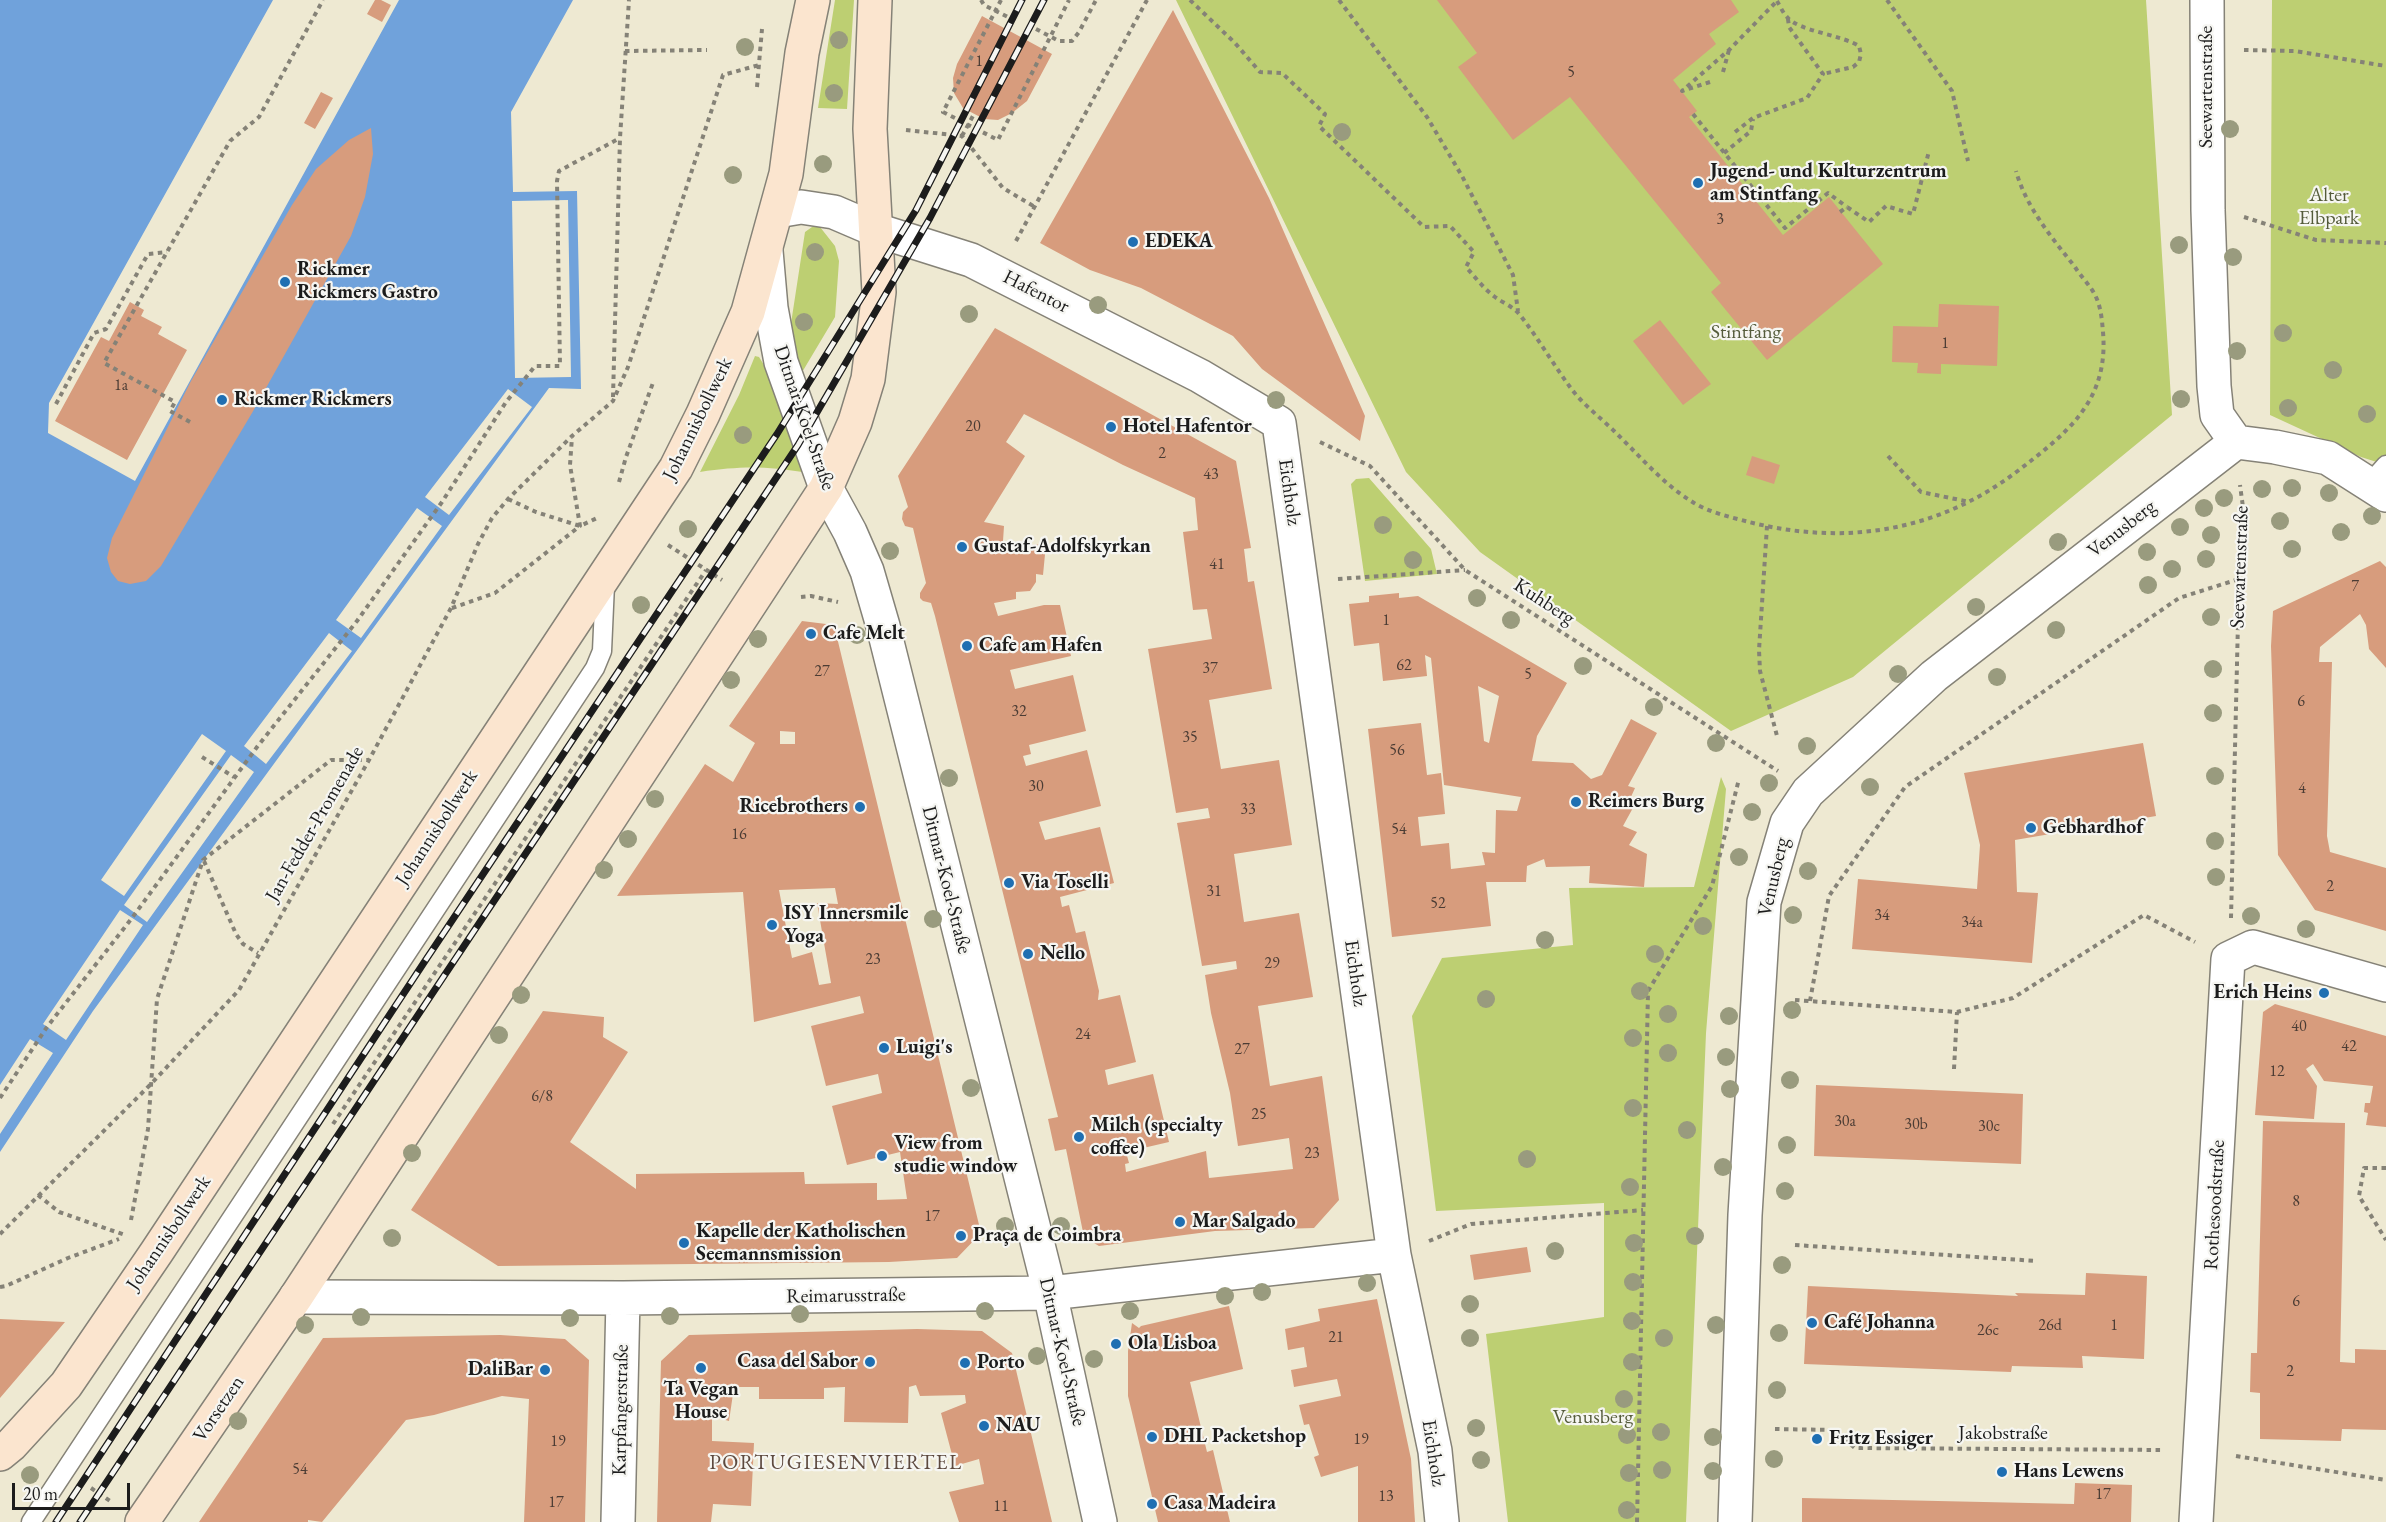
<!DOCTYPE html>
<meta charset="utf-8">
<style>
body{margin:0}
#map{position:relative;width:2386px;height:1522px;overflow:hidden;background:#eee9d2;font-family:"EB Garamond",serif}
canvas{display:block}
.scale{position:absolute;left:12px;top:1483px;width:118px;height:27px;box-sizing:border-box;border:3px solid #1c1c1c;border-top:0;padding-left:8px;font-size:18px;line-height:21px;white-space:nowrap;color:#1c1c1c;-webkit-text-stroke:4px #f6f6f2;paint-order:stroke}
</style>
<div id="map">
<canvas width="2386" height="1522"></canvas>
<div class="scale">20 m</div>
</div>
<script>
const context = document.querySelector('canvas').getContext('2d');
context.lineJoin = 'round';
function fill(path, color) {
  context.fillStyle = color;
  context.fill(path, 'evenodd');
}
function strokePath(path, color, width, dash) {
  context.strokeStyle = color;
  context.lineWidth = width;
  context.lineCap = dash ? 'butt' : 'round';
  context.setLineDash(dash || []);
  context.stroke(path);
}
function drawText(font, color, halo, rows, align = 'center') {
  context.font = font + ' "EB Garamond",serif';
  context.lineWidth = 4.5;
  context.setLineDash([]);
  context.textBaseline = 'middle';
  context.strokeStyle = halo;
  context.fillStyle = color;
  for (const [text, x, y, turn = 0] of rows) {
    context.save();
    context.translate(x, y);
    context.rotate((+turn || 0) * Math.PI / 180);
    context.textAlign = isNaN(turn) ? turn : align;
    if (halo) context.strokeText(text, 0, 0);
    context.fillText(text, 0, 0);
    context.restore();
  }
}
const green = new Path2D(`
 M835,0H854L847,109L818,108Z
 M1176,0H2146L2172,415L1853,677L1731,731L1480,552L1406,472Z
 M2272,0H2386V465L2361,457L2270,415Z
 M812,227H820L835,246L839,261L835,317L801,374L790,330L805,232Z
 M755,356L759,357L764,365L811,469L807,473C765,466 742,466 700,472L739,395Z
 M1369,478L1431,549L1437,574L1365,581L1351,484L1356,479Z
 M1721,777L1726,789L1706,1033L1686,1522H1508L1486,1334L1604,1317V1203L1436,1211L1412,1016L1442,958L1573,945L1569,888L1694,887Z`);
const water = new Path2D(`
 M0,0H573L511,112L513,192L577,191L581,389L549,388L93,1011L0,1152Z`);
const pier = new Path2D(`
 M273,0H399L135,481L48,433L49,403Z
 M568,200L571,377L515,378L512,201Z
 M508,389L532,407L449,515L425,497Z
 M417,508L442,526L361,638L336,620Z
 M329,633L352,651L266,764L244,746Z
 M202,734L226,751L124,896L101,880Z
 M231,755L254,772L147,922L124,905Z
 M120,910L143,925L66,1040L43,1024Z
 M30,1039L53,1053L0,1134V1085Z`);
const building = new Path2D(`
 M375,0H381L391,5L382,22L367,14Z
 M1437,0H1731L1739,12L1709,34L1716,44L1673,80L1697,111L1689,117L1783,235L1829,197L1883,264L1767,360L1711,292L1721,283L1570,97L1513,140L1458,67L1477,53Z
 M1173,10L1269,198L1365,416L1360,441L1262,369L1233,336L1141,288L1090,270L1040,243Z
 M982,16L1052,54L1027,101L1012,113L998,120L984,119L963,108L954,93L953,78L957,64Z
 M321,92L333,98L315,129L304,123Z
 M371,128L373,154L365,197L351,236L252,413L161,566L146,581L130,584L118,581L111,572L107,558L112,538L191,381L292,205L316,169L349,140Z
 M130,302L144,310L141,316L162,327L158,334L187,350L127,460L55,421L101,337L109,341Z
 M1939,304L1999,306L1997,366L1941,364V374L1917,373L1918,363L1892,362L1893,326L1938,327Z
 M1660,320L1711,384L1683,405L1633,341Z
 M995,328L1236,461L1251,548L1244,549L1248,582L1254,581L1272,689L1209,700L1221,769L1279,760L1292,845L1234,854L1244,922L1299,913L1313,997L1258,1006L1270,1086L1322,1076L1339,1200L1314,1228L1215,1231L1099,1246L1084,1237L1066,1149L1055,1151L1048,1119L1058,1117L1051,1089L935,616L931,603L923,601L920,598V593L926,583L913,528L905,526L902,519L903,512L908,507L898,476ZM1024,414L1123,465L1195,498L1198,530L1183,532L1193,610L1207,609L1212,639L1148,649L1176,813L1208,808L1210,818L1177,823L1202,966L1236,961L1237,969L1205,975L1211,1013L1230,1093L1238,1146L1289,1138L1293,1169L1209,1178L1206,1151L1126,1172L1125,1164L1129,1163L1126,1152L1169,1142L1153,1074L1108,1085L1105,1070L1136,1062L1120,995L1098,1000L1099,991L1085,931L1076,933L1069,905L1062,907L1060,897L1114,883L1100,827L1045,840L1039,822L1101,806L1087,750L1026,766L1023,756L1031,754L1029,745L1086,731L1073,675L1015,689L1010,670L1071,656L1060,605H1044L998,616L994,603L1016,599V592L1030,591L1036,582V574L1043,575L1046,544L1030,545L1027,551L1007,549L1003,541L1004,526L984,522L1025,456L1006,442Z
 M1752,456L1780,465L1774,484L1746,475Z
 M2380,561L2386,567V668L2369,649L2366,625L2360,614L2320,647L2319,662H2332L2327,836L2330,852L2386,868V931L2315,910L2278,855L2271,646L2273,611Z
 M1399,593V598L1418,596L1567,683L1537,736L1532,761L1573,763L1591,779L1602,775L1631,719L1657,733L1628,786L1635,788L1630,799L1634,806L1623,826L1637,832L1629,845L1647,854L1644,887L1589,883L1590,866L1546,867L1544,859L1527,866L1526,882H1486L1491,926L1392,937L1368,729L1421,723L1427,775L1441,773L1445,814L1418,817L1421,846L1449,843L1451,869L1485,865L1482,852L1495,853L1496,810L1517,811L1521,797L1444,785L1431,658L1425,655L1427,676L1383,681L1379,643L1354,646L1349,604L1369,602V596ZM1478,686L1499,696L1489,743L1484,741Z
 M802,621L834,625L981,1233L957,1258L889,1262L498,1266L411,1210L543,1011L604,1017L603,1037L628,1052L570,1142L636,1189V1174L804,1172L805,1184L877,1183V1200L907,1199L900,1152L847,1165L832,1106L882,1093L878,1074L826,1086L811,1026L864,1013L860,996L754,1022L743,892L617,896L705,764L733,782L755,743L729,726ZM780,731L795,732V744H780ZM835,888L838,904L817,903L831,983L819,985L812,952L792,958L779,890Z
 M2143,743L2156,816L2015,840L2017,892L2038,893L2032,963L1852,949L1858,879L1977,889L1980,845L1964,773Z
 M2275,1004L2386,1036V1127L2366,1125L2368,1113L2364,1112L2365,1103H2370L2373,1086L2324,1081L2313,1064L2306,1069L2317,1086L2314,1119L2255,1115L2263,1012Z
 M1816,1085L2023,1094L2021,1164L1814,1156Z
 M2263,1121L2345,1123L2340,1362L2355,1363V1349L2386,1350V1430L2342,1429L2341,1441L2260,1439V1393L2250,1392L2251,1353H2257Z
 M1527,1247L1531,1272L1474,1280L1470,1255Z
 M2086,1273L2147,1276L2144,1359L2082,1356L2083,1368L2012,1366L2011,1372L1804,1364L1808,1286L2018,1296L2015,1293L2085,1295Z
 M1377,1299L1411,1459L1415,1522H1358V1466L1321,1477L1314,1457L1319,1455L1309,1424L1304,1425L1299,1405L1341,1396L1337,1379L1294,1387L1291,1370L1307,1367L1304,1347L1288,1350L1285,1329L1320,1321L1318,1309Z
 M1229,1306L1243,1369L1190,1382L1207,1452L1213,1450L1230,1522H1158L1128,1396V1351L1132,1323L1139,1328L1141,1326Z
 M0,1319L65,1322L0,1398Z
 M917,1329L982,1331L1012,1353L1052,1522H959L949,1492L984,1484L979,1459L955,1466L941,1413L966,1403L965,1395L920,1396L916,1385L909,1387L908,1423L844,1422L845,1387L824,1388V1399H759V1387H734L729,1421L712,1416V1441L754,1443L751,1506L713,1504L711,1522H657L661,1361L689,1335Z
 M500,1335L565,1339L589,1360L585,1522H524L529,1399L502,1396L434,1415L406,1420L322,1522L308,1520V1522H199L323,1338Z
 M2075,1483L2132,1485L2131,1522H1802V1498L2074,1504Z`);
const path = new Path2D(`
 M981,0L984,5L1008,17
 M1001,0L943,112L998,140L1069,0
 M1190,0L1235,43L1260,72L1282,73L1325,114L1319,126L1424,227L1450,226L1474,252L1466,267C1475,277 1484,289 1495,297C1503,303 1514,307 1520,315C1538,338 1553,364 1570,387C1582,404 1600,417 1614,431C1639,455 1662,483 1691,501C1707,512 1730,517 1749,522C1844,546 1936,532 2015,473C2066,434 2109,402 2103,332C2102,320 2101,308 2096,297C2091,286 2081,277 2075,267C2052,238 2026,207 2016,171
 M1339,0L1427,117L1462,176L1513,275L1518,311
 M1887,0L1952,91L1968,161
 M1777,1C1780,6 1783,13 1787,17C1798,31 1842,35 1859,46L1861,54L1859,62L1853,67L1823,74
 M1036,29L1059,41H1072L1079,32L1096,0
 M2244,50L2295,51L2386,66
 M625,51L707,50
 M1723,72L1729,50
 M1710,82L1682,91L1729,50L1777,1
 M757,87L762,29
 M1693,114L1785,228L1828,193L1847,207
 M906,130L962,136L1003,188L1035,207
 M1735,132L1753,118L1807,98L1823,74L1789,27L1788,19
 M962,136L974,114
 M1724,153L1751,131L1753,119
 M1840,212L1847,207L1869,222L1886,206L1913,214L1929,151
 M2244,217L2316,240L2386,243
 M1016,241L1147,0
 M613,397L620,138L629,0
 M56,404L94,333L106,329L148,254L167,252
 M190,422L170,411L175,402L104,363L230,141L259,117L323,0
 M1320,442L1370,466L1465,570L1778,771
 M1888,456L1921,492L1970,502
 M619,482L626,457L654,380
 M508,499L536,512L580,526L597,518
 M1767,526L1759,650L1760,671L1777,736
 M668,545L722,580
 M1338,579L1465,570
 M801,597L811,596L838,602
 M452,608L495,593L580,526L570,465L572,437
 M202,757L234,777
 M204,861L236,934L243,944L258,953
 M2231,918L2239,579L2245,522L2240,485
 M1795,1000L1957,1012L2013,998L2144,915L2195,942
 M1810,1001L1829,896L1905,787L2179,598L2239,579
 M1954,1069L1957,1012
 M0,1098L47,1027L132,918L257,747L357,621L442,502L506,402L535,366H560L557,181L559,171L620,138
 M333,1124L706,570
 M2386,1168H2364L2359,1196L2386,1240
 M38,1195L59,1212L125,1235
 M131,1220L148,1129L157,999L203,860L331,760H369
 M0,1234L150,1085L239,990L369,760L451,608L478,544L492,518L508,499L572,436L613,401L628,367L723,75L759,65
 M1429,1241L1471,1224L1643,1210
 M1795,1245L2037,1261
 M0,1287L6,1286L68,1258L119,1239
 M1775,1429L1833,1430L1855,1448L2163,1450
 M2236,1456L2386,1480
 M91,1488L110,1501
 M1637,1522L1648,991L1712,886L1739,779`);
const service = new Path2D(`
 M2369,484L2386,465
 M31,1522L595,668L602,651L605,584`);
const minor = new Path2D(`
 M2207,0L2208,210L2214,386L2217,415L2236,442
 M777,211L801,207L834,212L876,230L971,260L1200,376L1279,423L1394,1255L1435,1451L1442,1522
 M766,251L771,308L781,362L826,488L850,532L867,571L883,626L1050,1293L1100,1522
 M2236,442L2275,447L2328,458L2386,495
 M296,1297L623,1298L1050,1293L1394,1255
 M618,1522L623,1298
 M1735,1522L1745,1215L1764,902L1787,823L1808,792L1934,676L2236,442
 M2196,1522L2228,959L2253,947L2386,985`);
const secondary = new Path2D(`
 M0,1454L11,1445L66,1385L156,1253L676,468L703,414L748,312L786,174L802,53L813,0
 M142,1522L296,1297L826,488L855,422L868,379L879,292L870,129L875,0`);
const rail = new Path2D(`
 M56,1522L425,961L777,434L916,210L1022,0
 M80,1522L798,445L930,218L1044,0`);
const trees = [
 [839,40],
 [745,47],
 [834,93],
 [2230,129],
 [1342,132],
 [823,164],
 [733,175],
 [2179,245],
 [815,252],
 [2233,257],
 [1098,305],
 [969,314],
 [804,322],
 [2283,333],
 [2237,351],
 [2333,370],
 [2181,399],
 [1276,400],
 [2288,408],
 [2367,414],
 [743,435],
 [2292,488],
 [2262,489],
 [2329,493],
 [2224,498],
 [2204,508],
 [2372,516],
 [2280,521],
 [1383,525],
 [2180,527],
 [688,529],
 [2341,532],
 [2211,535],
 [2058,542],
 [2292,549],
 [890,551],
 [2147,552],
 [2206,559],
 [1413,560],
 [2172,569],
 [2148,585],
 [1477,598],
 [641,605],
 [1976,607],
 [2211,617],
 [1511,620],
 [2056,630],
 [857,635],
 [758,639],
 [1583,666],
 [2213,669],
 [1898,674],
 [1997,677],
 [731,680],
 [1654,707],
 [2213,713],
 [1716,743],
 [1807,746],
 [2215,776],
 [949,778],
 [1769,783],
 [1870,787],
 [655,799],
 [1752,812],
 [628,839],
 [2215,841],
 [1739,857],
 [604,870],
 [1808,871],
 [2216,877],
 [1793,915],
 [2251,916],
 [933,919],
 [1703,926],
 [2306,929],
 [1545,940],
 [1655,954],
 [1640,991],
 [521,995],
 [1486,999],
 [1792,1010],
 [1668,1014],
 [1729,1016],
 [499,1035],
 [1633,1038],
 [1668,1053],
 [1726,1057],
 [1790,1080],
 [971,1088],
 [1730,1089],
 [1633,1108],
 [1687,1130],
 [1787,1145],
 [412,1153],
 [1527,1159],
 [1723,1167],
 [1630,1187],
 [1785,1191],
 [1005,1226],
 [1061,1226],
 [1695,1236],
 [392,1238],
 [1634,1243],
 [1555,1251],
 [1782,1265],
 [1633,1282],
 [1367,1283],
 [1262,1292],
 [1225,1296],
 [1470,1304],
 [985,1311],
 [1130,1311],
 [800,1314],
 [670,1316],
 [361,1317],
 [570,1318],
 [1632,1321],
 [305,1325],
 [1716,1325],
 [1779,1333],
 [1470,1338],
 [1664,1338],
 [1037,1356],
 [1094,1359],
 [1632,1362],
 [1777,1390],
 [1624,1399],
 [238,1421],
 [1476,1428],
 [1661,1432],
 [1627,1435],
 [1713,1437],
 [1774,1459],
 [1481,1460],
 [1662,1470],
 [1713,1471],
 [1629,1473],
 [30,1475],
 [1627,1510]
];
const markers = [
 [1698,183,6,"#1f6fb2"],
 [1133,242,6,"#1f6fb2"],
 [285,282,6,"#1f6fb2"],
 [222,400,6,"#1f6fb2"],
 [1111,427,6,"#1f6fb2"],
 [962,547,6,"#1f6fb2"],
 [811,634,6,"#1f6fb2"],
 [967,646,6,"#1f6fb2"],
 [1576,802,6,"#1f6fb2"],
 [860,807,6,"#1f6fb2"],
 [2031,828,6,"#1f6fb2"],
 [1009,883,6,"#1f6fb2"],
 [772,925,6,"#1f6fb2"],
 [1028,954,6,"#1f6fb2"],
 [2324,993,6,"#1f6fb2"],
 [884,1048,6,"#1f6fb2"],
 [1079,1137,6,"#1f6fb2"],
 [882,1156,6,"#1f6fb2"],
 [1180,1222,6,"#1f6fb2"],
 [961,1236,6,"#1f6fb2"],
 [684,1243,6,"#1f6fb2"],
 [1812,1323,6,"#1f6fb2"],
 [1116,1344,6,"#1f6fb2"],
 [870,1362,6,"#1f6fb2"],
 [965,1363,6,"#1f6fb2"],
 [701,1368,6,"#1f6fb2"],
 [545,1370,6,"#1f6fb2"],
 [984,1426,6,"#1f6fb2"],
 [1152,1437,6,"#1f6fb2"],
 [1817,1439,6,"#1f6fb2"],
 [2002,1472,6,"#1f6fb2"],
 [1152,1504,6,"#1f6fb2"]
];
const numberNames = [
 ["1",979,62],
 ["5",1571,73],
 ["3",1720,220],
 ["1",1945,344],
 ["1a",121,386],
 ["20",973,427],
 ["2",1162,454],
 ["43",1211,475],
 ["41",1217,565],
 ["7",2355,587],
 ["1",1386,621],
 ["62",1404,666],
 ["37",1210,669],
 ["27",822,672],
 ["5",1528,675],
 ["6",2301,702],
 ["32",1019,712],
 ["35",1190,738],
 ["56",1397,751],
 ["30",1036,787],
 ["4",2302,789],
 ["33",1248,810],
 ["54",1399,830],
 ["16",739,835],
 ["2",2330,887],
 ["31",1214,892],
 ["52",1438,904],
 ["34",1882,916],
 ["34a",1972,923],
 ["23",873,960],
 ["29",1272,964],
 ["40",2299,1027],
 ["24",1083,1035],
 ["42",2349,1047],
 ["27",1242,1050],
 ["12",2277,1072],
 ["6/8",542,1097],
 ["25",1259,1115],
 ["30a",1845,1122],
 ["30b",1916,1125],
 ["30c",1989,1127],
 ["23",1312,1154],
 ["8",2296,1202],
 ["17",932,1217],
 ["6",2296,1302],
 ["26d",2050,1326],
 ["1",2114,1326],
 ["26c",1988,1331],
 ["21",1336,1338],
 ["2",2290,1372],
 ["19",1361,1440],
 ["19",558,1442],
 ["54",300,1470],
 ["17",2103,1495],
 ["13",1386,1497],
 ["17",556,1503],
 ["11",1001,1507]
];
const streetNames = [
 ["Seewartenstraße",2207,87,-90],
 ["Hafentor",1036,292,27],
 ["Ditmar-Koel-Straße",804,418,71],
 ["Johannisbollwerk",698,419,-64],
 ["Eichholz",1289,492,82],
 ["Venusberg",2122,529,-38],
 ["Seewartenstraße",2240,567,-88],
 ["Kuhberg",1544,602,33],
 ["Jan-Fedder-Promenade",315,824,-60],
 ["Johannisbollwerk",437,828,-57],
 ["Venusberg",1774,877,-77],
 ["Ditmar-Koel-Straße",946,880,76],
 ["Eichholz",1355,973,82],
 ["Rothesoodstraße",2215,1205,-87],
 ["Johannisbollwerk",169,1233,-56],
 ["Reimarusstraße",846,1296,-1],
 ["Ditmar-Koel-Straße",1062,1352,77],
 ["Vorsetzen",219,1409,-56],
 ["Karpfangerstraße",621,1410,-89],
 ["Jakobstraße",2003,1434],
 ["Eichholz",1433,1453,81]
];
const poiNames = [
 ["Jugend- und Kulturzentrum",1710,172],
 ["am Stintfang",1710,195],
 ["EDEKA",1145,242],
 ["Rickmer",297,270],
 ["Rickmers Gastro",297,293],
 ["Rickmer Rickmers",234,400],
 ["Hotel Hafentor",1123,427],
 ["Gustaf-Adolfskyrkan",974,547],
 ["Cafe Melt",823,634],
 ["Cafe am Hafen",979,646],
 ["Reimers Burg",1588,802],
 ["Ricebrothers",848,807,"right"],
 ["Gebhardhof",2043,828],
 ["Via Toselli",1021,883],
 ["ISY Innersmile",784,914],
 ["Yoga",784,937],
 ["Nello",1040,954],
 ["Erich Heins",2312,993,"right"],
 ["Luigi's",896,1048],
 ["Milch (specialty",1091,1126],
 ["coffee)",1091,1149],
 ["View from",894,1144],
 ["studie window",894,1167],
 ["Mar Salgado",1192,1222],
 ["Kapelle der Katholischen",696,1232],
 ["Seemannsmission",696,1255],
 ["Praça de Coimbra",973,1236],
 ["Café Johanna",1824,1323],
 ["Ola Lisboa",1128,1344],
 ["Casa del Sabor",858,1362,"right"],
 ["Porto",977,1363],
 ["DaliBar",533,1370,"right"],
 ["Ta Vegan",701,1390,"center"],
 ["House",701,1413,"center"],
 ["NAU",996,1426],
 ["DHL Packetshop",1164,1437],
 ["Fritz Essiger",1829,1439],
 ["Hans Lewens",2014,1472],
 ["Casa Madeira",1164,1504]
];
const parkNames = [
 ["Alter",2329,196],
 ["Elbpark",2329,219],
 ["Stintfang",1746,333],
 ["Venusberg",1593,1418]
];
const neighbourhoodNames = [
 ["PORTUGIESENVIERTEL",836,1463]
];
fill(green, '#bdcf72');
fill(water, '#70a2db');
fill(pier, '#eee9d2');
fill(building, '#d79c7d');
strokePath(service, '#858277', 21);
strokePath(minor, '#858277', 36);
strokePath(secondary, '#858277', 36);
strokePath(path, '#858277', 4, [4.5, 4.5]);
strokePath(service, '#fff', 18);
strokePath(minor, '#fff', 33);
strokePath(secondary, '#fbe5cf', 33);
strokePath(rail, '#1c1c1c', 7);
strokePath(rail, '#f6f6f2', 4.5, [14]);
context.fillStyle = '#999b7e';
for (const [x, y] of trees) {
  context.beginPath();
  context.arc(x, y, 9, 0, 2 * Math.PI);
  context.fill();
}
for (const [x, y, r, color] of markers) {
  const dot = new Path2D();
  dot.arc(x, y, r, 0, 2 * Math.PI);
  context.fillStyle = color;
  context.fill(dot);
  strokePath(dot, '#f6f6f2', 2);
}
drawText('16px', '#4b3c34', null, numberNames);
drawText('20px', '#1c1c1c', '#f6f6f2', streetNames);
drawText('bold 20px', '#1c1c1c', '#f6f6f2', poiNames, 'left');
drawText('20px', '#545b3a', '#f6f6f2', parkNames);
context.letterSpacing = '1.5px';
drawText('21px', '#5d493e', '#f6f6f2', neighbourhoodNames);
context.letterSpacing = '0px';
</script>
